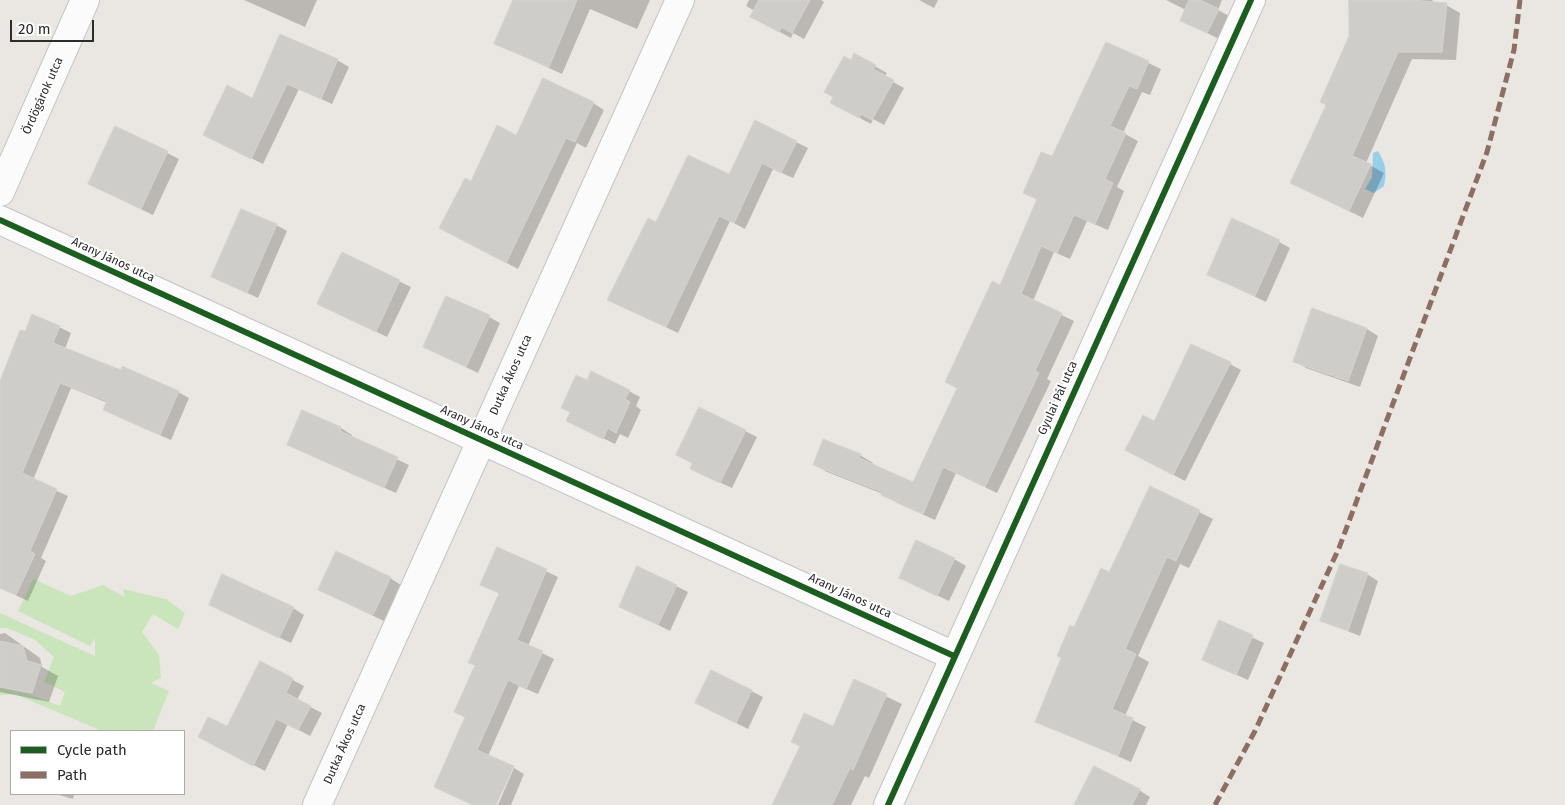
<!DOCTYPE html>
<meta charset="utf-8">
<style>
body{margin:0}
#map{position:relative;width:1565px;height:805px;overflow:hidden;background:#eae7e2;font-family:"Fira Sans",sans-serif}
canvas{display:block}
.legend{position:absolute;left:10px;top:730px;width:175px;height:65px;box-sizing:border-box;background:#fff;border:1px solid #ababab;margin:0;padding:6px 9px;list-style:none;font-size:15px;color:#2c2c2c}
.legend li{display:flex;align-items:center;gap:10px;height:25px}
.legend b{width:25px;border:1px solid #ababab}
.scale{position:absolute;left:10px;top:20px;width:84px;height:22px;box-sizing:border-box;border:2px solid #2c2c2c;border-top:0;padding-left:6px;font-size:15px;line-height:18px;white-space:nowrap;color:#2c2c2c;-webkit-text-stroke:4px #fff;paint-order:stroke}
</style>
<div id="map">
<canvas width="1565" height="805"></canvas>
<ul class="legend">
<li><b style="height:6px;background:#1b5e20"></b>Cycle path</li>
<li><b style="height:6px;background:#8d6e63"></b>Path</li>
</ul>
<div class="scale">20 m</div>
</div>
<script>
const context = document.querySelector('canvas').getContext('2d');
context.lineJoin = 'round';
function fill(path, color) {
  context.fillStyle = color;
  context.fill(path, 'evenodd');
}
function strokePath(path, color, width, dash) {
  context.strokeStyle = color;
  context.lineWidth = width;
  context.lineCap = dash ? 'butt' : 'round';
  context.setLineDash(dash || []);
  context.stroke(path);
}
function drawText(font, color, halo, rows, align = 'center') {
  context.font = font + ' "Fira Sans",sans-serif';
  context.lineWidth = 4;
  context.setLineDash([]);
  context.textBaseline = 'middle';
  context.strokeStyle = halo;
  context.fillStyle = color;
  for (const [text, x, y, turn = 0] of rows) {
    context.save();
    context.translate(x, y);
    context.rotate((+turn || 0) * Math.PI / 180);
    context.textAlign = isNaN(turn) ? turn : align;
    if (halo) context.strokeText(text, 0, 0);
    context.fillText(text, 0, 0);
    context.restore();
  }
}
const green = new Path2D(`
 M33,579L71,596L103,585L125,597L123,589L166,599L185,613L178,629L153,614L142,632L159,655L161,678L151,683L169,691L153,731H102L15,694L0,695V688L29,694L60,706L65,692L44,682L54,657L35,640L7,628H0V613L95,656V638L90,646L18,611Z`);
const water = new Path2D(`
 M1378,151C1386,164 1387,172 1384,186L1374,193L1365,189L1372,177L1373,153Z`);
const shadow = new Path2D(`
 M244,0H317L305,27Z
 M534,0H650L637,29L590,9L562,74L495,43Z
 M749,0H821L824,2L804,39L793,33L791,38L763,23L755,11L746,6Z
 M919,0H938L934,8Z
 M1166,0H1222L1218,10L1229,16L1219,39L1181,20L1186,10Z
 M1351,0H1432L1435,3L1446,5L1460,13L1456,60L1412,59L1366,163L1384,173L1363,218L1292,183L1328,105L1351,37Z
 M1106,43L1161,69L1150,95L1142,92L1123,133L1138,141L1117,187L1124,191L1108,230L1087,221L1070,259L1054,252L1033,301L1074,321L1047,379L1051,381L997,493L956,473L935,520L895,502L883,494L827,472L814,465L860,455L873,463L872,465L914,483L958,389L1038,200L1025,192L1053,158Z
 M855,55L887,73L884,77L904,88L884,125L873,119L871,124L843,109L851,62Z
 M337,60L349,67L332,104L299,89L263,164L204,135L253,100Z
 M593,103L604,110L586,148L577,143L518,269L452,234L472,183L517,136Z
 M116,127L179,159L153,215L89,184Z
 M796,142L808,148L793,178L773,169L745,229L730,221L678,333L608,300L729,176Z
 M276,225L287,231L258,298L213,277Z
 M1279,242L1290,248L1266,302L1208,274Z
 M343,254L411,287L387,337L319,304Z
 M1313,310L1367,329L1378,336L1360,387L1306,368L1295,361Z
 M489,317L500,323L478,373L424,347Z
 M59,327L71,333L65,349L178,392L189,398L171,440L116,416L105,410L108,403L71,388L33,480L68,496L41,558L46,561L28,601L0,588V384L26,333Z
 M1230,364L1241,370L1185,481L1138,456L1155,423Z
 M587,382L629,391L640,397L636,406L641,410L628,438L620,434L615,444L568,421Z
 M303,412L341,428L352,435L351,438L409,465L396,493L289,445Z
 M745,431L757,437L732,488L703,475Z
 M1151,488L1213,519L1189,568L1180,564L1138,656L1149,662L1125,716L1146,727L1131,762L1036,721L1075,629L1110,574Z
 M498,548L558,577L528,646L554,659L538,694L519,686L488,756L495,805H472L436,787L466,718L455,712L476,665L500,594L482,584Z
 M954,559L966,566L949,601L912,584Z
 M1367,574L1378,581L1360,636L1322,621Z
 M390,578L401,585L384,621L331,596Z
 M676,586L688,592L670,631L620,606Z
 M293,608L304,615L291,643L222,611Z
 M1220,622L1264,643L1248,680L1203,660Z
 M5,633L40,658L42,667L58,676L49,702L0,692V634Z
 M261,663L304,686L297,700L322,713L310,736L288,724L265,771L211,743L228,728Z
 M712,671L763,697L748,729L708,709Z
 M854,681L902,704L869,778L865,776L851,805H773L834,728Z
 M514,768L524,774L511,805H498Z
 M1139,790L1150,797L1146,805H1076Z
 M55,794H74L73,799Z`);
const building = new Path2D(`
 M513,0H577L549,67L494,44Z
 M759,0H810L792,33L781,27L779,32L750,17Z
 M1189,0H1200L1219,9L1207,33L1180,21Z
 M1349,0H1411L1447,3L1442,52H1398L1352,156L1371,164L1349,211L1290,183L1326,105L1320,102L1349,36Z
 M280,34L338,59L321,99L287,84L251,159L203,135L227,85L252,98Z
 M1106,42L1149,61L1137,89L1129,86L1110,126L1126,133L1105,179L1113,183L1095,224L1074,215L1057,253L1041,246L1021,294L1062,313L1035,371L1039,373L985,487L943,467L923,514L881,495L882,492L813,465L823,439L861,454L859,458L913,482L957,388L945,382L992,281L1000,285L1037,199L1023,193L1041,152L1052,156Z
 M854,53L876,65L873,69L894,80L872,120L861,114L859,118L830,103L833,97L824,92L844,56L851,60Z
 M543,78L594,102L575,142L566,138L506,263L439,228L465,178L471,181L497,125L516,135Z
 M755,120L797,141L781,173L762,163L734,223L719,216L666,327L607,300L648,218L656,222L688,155L729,174Z
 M115,126L168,151L141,209L88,184Z
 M241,209L277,224L247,293L211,277Z
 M1232,218L1280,240L1255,296L1207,275Z
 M342,252L400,280L376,332L317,304Z
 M446,296L490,315L466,367L423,347Z
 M1312,308L1367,328L1348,381L1293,362Z
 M32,314L60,326L53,343L121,370L122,366L179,391L160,435L103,410L107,401L60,383L22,473L57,489L30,551L35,554L16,595L0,588V381L20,330L25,331Z
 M1191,344L1231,362L1173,475L1125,450L1143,415L1154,421Z
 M591,371L630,390L625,399L630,402L616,433L608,428L603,439L566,421L570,412L561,408L576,375L587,380Z
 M699,407L746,430L720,483L690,469L692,463L676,455Z
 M302,410L341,427L340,431L398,457L384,488L287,445Z
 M1150,486L1200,510L1176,561L1167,557L1125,649L1136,654L1112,709L1133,718L1118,756L1035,722L1061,658L1057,656L1070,625L1074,627L1101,568L1109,572Z
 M916,540L955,558L937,596L899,578Z
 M497,547L547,569L517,640L543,651L526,689L508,680L477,750L514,766L496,805H473L434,787L465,717L454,712L475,665L468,663L499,593L480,585Z
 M336,551L391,577L373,615L318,590Z
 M1340,564L1368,573L1348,631L1320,621Z
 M637,566L677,585L658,625L619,607Z
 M222,574L294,607L279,638L209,605Z
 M1219,620L1253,635L1236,675L1202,660Z
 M0,641L23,646L27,661L41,665L32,693L0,687Z
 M260,661L293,678L286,693L311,706L298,730L276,719L253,766L198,737L208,717L227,726Z
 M711,670L752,690L736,723L695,703Z
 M854,679L887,694L853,770L850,768L832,805H772L800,746L791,742L804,713L833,726Z
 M1094,766L1140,789L1132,805H1074Z`);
const minor = new Path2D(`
 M0,192L85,0
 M0,220L954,656
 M317,805L680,0
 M888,805L1251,0`);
const quiet = new Path2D(`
 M1215,805L1255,731L1339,548L1487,152L1514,50L1520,0`);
const cycleway = new Path2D(`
 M0,220L954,656
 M888,805L1251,0`);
const streetNames = [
 ["Ördögárok utca",43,96,-66],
 ["Arany János utca",113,260,25],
 ["Dutka Ákos utca",511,375,-66],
 ["Gyulai Pál utca",1058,398,-66],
 ["Arany János utca",482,428,25],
 ["Arany János utca",850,596,25],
 ["Dutka Ákos utca",345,744,-66]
];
fill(green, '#cae5bc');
fill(water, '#97ceea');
fill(shadow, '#0003');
fill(building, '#cfcdc9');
strokePath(building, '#d5d3ce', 1);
strokePath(minor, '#c3c3c3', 30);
strokePath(minor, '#fcfbfb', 28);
strokePath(quiet, '#8d6e63', 5, [10, 5]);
strokePath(cycleway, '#1b5e20', 6);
drawText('12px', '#2c2c2c', '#fff', streetNames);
</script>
